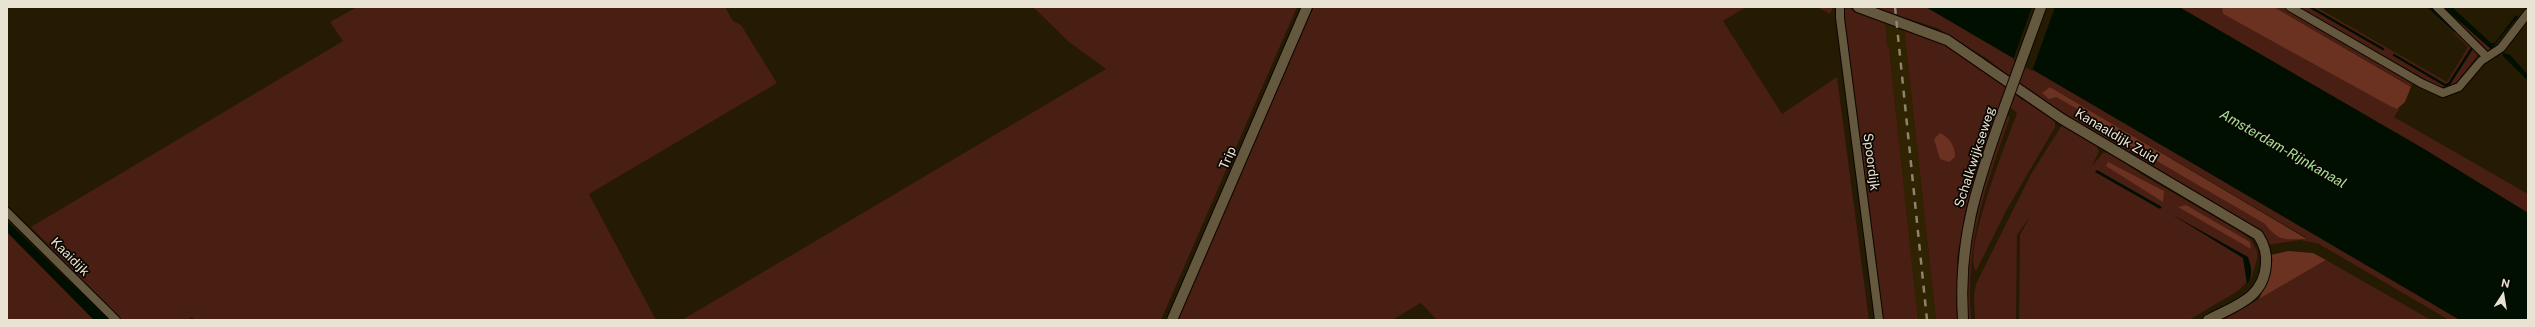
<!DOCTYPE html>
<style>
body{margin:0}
#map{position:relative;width:2535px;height:327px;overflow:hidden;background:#251a02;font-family:"Public Sans",sans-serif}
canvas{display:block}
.frame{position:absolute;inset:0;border:8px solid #e9e3d3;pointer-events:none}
.north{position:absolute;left:2483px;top:275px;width:40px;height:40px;-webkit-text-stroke:3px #0a0601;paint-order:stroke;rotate:12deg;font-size:11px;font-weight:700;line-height:16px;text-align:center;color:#e9e3d3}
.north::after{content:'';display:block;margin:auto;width:14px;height:18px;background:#e9e3d3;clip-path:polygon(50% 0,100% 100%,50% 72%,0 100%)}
</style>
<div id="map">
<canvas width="2535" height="327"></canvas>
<div class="frame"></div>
<div class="north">N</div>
</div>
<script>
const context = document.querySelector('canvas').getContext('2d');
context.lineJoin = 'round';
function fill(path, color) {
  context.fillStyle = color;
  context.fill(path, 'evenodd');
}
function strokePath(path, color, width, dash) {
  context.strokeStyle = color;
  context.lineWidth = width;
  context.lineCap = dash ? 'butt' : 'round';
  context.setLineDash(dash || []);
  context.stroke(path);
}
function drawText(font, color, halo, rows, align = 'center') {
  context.font = font + ' "Public Sans",sans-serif';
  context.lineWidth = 3.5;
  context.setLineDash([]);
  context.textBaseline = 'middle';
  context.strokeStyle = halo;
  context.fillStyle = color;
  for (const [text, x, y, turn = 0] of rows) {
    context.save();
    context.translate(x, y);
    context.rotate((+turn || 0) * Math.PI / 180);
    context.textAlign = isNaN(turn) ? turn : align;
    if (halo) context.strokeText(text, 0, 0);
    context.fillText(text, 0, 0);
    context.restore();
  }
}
const built = new Path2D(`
 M1883,7H1902L1936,320H1918L1889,47L1887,46Z`);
const green = new Path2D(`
 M357,7H725L733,21L741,25L777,83L589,194L656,320H194L192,317L187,320H121L31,227L343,41L330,22Z
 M1033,7H1297L1161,320H682L1106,69L1069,42Z
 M1311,7H1746L1723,21L1782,114L1837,77L1869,320H1437L1421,303L1392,320H1177Z
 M1817,7H1835L1836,8H1833L1830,14Z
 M1872,7H1926L2460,320H2449L2319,244L2301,240L2267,245L2253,227L2236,216L2100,138L2033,95L1986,58L1937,28ZM2050,87L2307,238V239C2290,239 2276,237 2265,224L2076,113L2080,110L2056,97Z
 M2179,7H2222L2223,14L2397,109L2400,108L2394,117L2528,194V213L2424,149Z
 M2274,7H2283L2413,81L2411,87Z
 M2298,7H2316L2447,82L2468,47L2428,7H2434L2478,51L2477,56L2455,85L2439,87Z
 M2439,7H2443L2489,47L2494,49L2518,17L2519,19L2503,43L2492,51H2487Z
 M1848,8L1885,22L1887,46L1889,47L1918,320H1883L1842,23L1844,10Z
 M1904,27L1948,46L2004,84L2022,100L2030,102L2055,120V127L2006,211L1976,271C1962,252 2008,138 2017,113L2002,101L1966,208L1957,258L1959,320H1936Z
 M2007,115L2010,117C1984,191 1966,240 1971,320H1968C1963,240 1981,189 2007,115Z
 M2062,125L2097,146L2099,151L2092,166L2103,153L2108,152L2146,177L2239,231L2251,240L2257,251V259L2252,277L2238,291L2189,320H2019L2020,235L2029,218L2017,235L2016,320H1975L1974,295L1976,284L2031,174Z
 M7,232L94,320H7Z
 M2326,260L2431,320H2223Z`);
const forest = new Path2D(`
 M2222,7H2274L2411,87L2405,102L2397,109L2390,106L2223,14Z
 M2050,87L2307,239C2286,239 2280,243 2265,224L2076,114L2079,110L2056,97L2049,99L2042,93Z
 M1940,133C1950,138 1955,146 1955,157L1949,162L1940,159L1934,139Z
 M2108,162L2164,191L2163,202L2106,166Z
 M2186,205L2250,242L2251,249L2178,207Z
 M2288,251L2313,253L2326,260L2259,299L2266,284L2271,255Z`);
const water = new Path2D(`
 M1926,7H2179L2424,149L2528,213V320H2460Z
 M2443,7H2452L2491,43H2495L2516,15L2518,17L2491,49Z
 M2503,53L2510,55L2528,75V81L2503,56Z
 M2097,170L2162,207L2160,209L2095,172Z
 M2171,214L2248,257C2251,267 2254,274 2247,284L2243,258Z
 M7,221L109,320H94L7,232Z`);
const pier = new Path2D(`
 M2032,7H2055L2032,71L2013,60Z`);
const stream = new Path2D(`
 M2310,7L2383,49
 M2429,7L2455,31
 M2394,55L2445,85L2449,84L2472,48`);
const minor = new Path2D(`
 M1840,7V18L1879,320
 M2290,7L2421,83L2443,93L2459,87L2481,61L2501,48L2528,13
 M2437,7L2487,57
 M7,212L116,320`);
const tertiary = new Path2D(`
 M1858,7L1947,40L2062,119L2258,235C2264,244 2267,254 2266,264C2264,299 2234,306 2208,320
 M1172,320L1307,7
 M1963,320C1958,241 1976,187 2002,114`);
const rail = new Path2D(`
 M1895,7L1927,320`);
const tertiaryBridge = new Path2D(`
 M2002,114L2041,7`);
const streetNames = [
 ["Kanaaldijk Zuid",2116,136,31],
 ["Schalkwijkseweg",1975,157,-72],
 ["Trip",1228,158,-67],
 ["Spoordijk",1871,162,83],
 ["Kaaidijk",70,257,45]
];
const waterNames = [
 ["Amsterdam-Rijnkanaal",2283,149,30]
];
fill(built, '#302301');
fill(green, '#491e13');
fill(forest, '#6b3121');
fill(water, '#010f00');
fill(pier, '#251a02');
strokePath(stream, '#010f00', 2.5);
strokePath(minor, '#0d0500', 10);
strokePath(tertiary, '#0d0500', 12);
strokePath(minor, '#64583e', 8);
strokePath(tertiary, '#64583e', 10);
strokePath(rail, '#8c8470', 2.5, [7, 7]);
strokePath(tertiaryBridge, '#0d0500', 12, []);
strokePath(tertiaryBridge, '#64583e', 10);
drawText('13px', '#e9e3d3', '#0a0601', streetNames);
drawText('italic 14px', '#a6e197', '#0a0601', waterNames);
</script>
